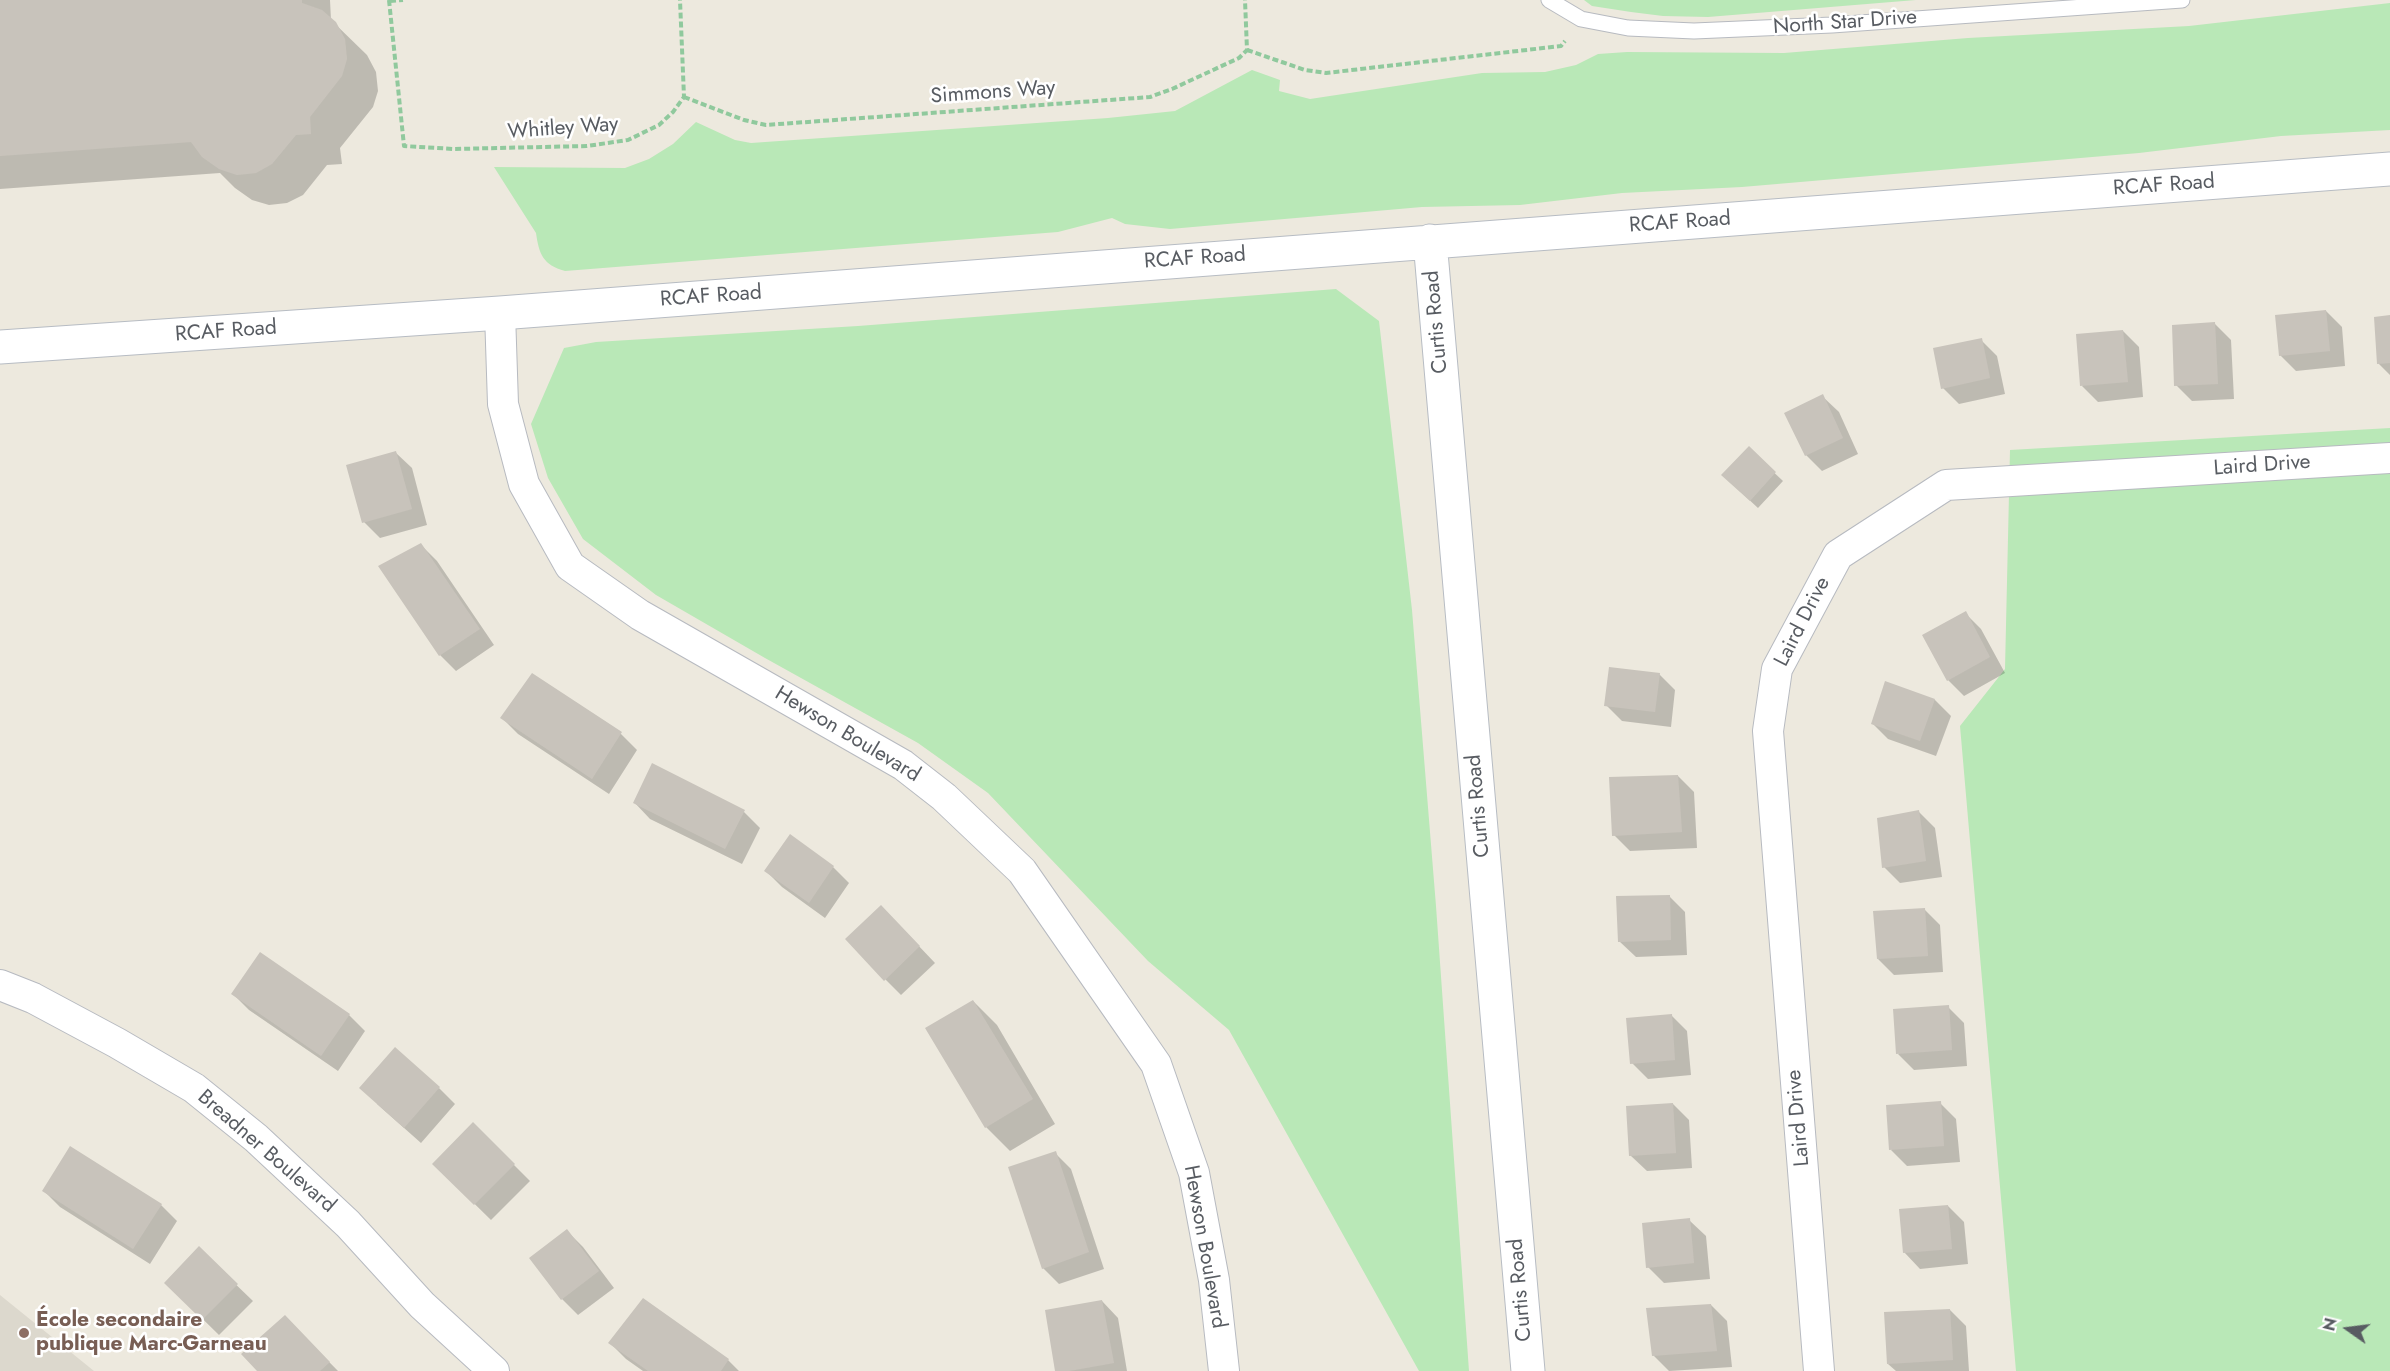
<!DOCTYPE html>
<meta charset="utf-8">
<style>
body{margin:0}
#map{position:relative;width:2390px;height:1371px;overflow:hidden;background:#ede9de;font-family:Jost,sans-serif}
canvas{display:block}
.north{position:absolute;left:2318px;top:1299px;width:60px;height:60px;-webkit-text-stroke:4px #fff;paint-order:stroke;rotate:284deg;font-size:16px;font-weight:700;line-height:24px;text-align:center;color:#585c62}
.north::after{content:'';display:block;margin:auto;width:21px;height:27px;background:#585c62;clip-path:polygon(50% 0,100% 100%,50% 72%,0 100%)}
</style>
<div id="map">
<canvas width="2390" height="1371"></canvas>
<div class="north">N</div>
</div>
<script>
const context = document.querySelector('canvas').getContext('2d');
context.lineJoin = 'round';
function fill(path, color) {
  context.fillStyle = color;
  context.fill(path, 'evenodd');
}
function strokePath(path, color, width, dash) {
  context.strokeStyle = color;
  context.lineWidth = width;
  context.lineCap = dash ? 'butt' : 'round';
  context.setLineDash(dash || []);
  context.stroke(path);
}
function drawText(font, color, halo, rows, align = 'center') {
  context.font = font + ' Jost,sans-serif';
  context.lineWidth = 5;
  context.setLineDash([]);
  context.textBaseline = 'middle';
  context.strokeStyle = halo;
  context.fillStyle = color;
  for (const [text, x, y, turn = 0] of rows) {
    context.save();
    context.translate(x, y);
    context.rotate((+turn || 0) * Math.PI / 180);
    context.textAlign = isNaN(turn) ? turn : align;
    if (halo) context.strokeText(text, 0, 0);
    context.fillText(text, 0, 0);
    context.restore();
  }
}
const education = new Path2D(`
 M0,1295L94,1371H0Z`);
const green = new Path2D(`
 M1584,0H1916L1708,17L1663,16L1631,12L1592,6Z
 M2390,3V130L2281,136L2139,153L1742,187L1622,193L1520,205L1422,207L1170,229L1125,224L1112,218L1058,232L565,271C543,265 539,254 536,233L494,167L625,168L649,159L673,144L696,122L735,140L751,143L1108,118L1175,111L1252,70L1280,80L1279,91L1310,99L1482,73L1545,72L1576,65L1598,54L1627,52L1784,53L1968,38L2189,26Z
 M1336,289L1379,321L1412,610L1436,906L1469,1371H1419L1229,1030L1148,961L988,793L918,743L765,658L656,595L583,539L548,478L531,424L564,348L596,342L858,326Z
 M2390,428V1371H2016L1960,726L2005,669L2010,450Z`);
const shadow = new Path2D(`
 M0,0H330L331,20L367,55L376,72L378,91L373,107L340,148L342,164L327,165L303,195L287,203L269,205L252,200L235,188L220,173L0,189Z
 M2326,311L2342,327L2345,366L2296,371L2280,355Z
 M2390,317V375L2378,363Z
 M2215,324L2231,340L2234,399L2192,401L2176,385Z
 M2123,331L2139,347L2143,397L2098,402L2082,386Z
 M1981,340L1997,356L2005,394L1959,404L1943,388Z
 M1822,396L1839,412L1858,454L1822,471L1806,455Z
 M1749,449L1783,481L1758,508L1731,483Z
 M395,452L412,468L427,525L380,538L364,522Z
 M421,545L437,561L494,645L456,671L440,655Z
 M1965,613L1981,629L2005,673L1964,696L1948,680Z
 M1659,674L1675,690L1671,727L1622,721L1606,705Z
 M1886,683L1935,700L1951,716L1936,756L1888,739L1872,723Z
 M502,718L621,734L637,750L609,794L518,734Z
 M653,765L744,812L760,828L742,864L650,819L634,802Z
 M1678,776L1694,792L1697,848L1630,851L1614,835Z
 M1919,812L1935,828L1942,877L1900,883L1884,867Z
 M790,836L833,867L849,883L825,918L782,887L766,871Z
 M1669,896L1685,912L1687,955L1636,957L1619,941Z
 M1924,909L1940,925L1943,972L1894,975L1878,959Z
 M897,923L935,963L901,995L885,979Z
 M233,994L349,1015L365,1031L338,1071L249,1010Z
 M973,1001L997,1025L1055,1124L1010,1151L986,1127Z
 M1948,1007L1964,1023L1967,1066L1914,1070L1898,1054Z
 M1671,1015L1687,1031L1691,1075L1648,1079L1632,1063Z
 M439,1088L455,1104L421,1143L377,1104Z
 M1940,1103L1956,1119L1960,1162L1907,1166L1891,1150Z
 M1673,1104L1689,1120L1692,1168L1647,1171L1630,1155Z
 M473,1124L530,1181L491,1220L434,1164Z
 M1055,1153L1071,1169L1104,1269L1059,1284L1043,1268Z
 M44,1191L161,1205L177,1221L150,1264L60,1207Z
 M1948,1206L1964,1222L1968,1264L1920,1269L1904,1252Z
 M1689,1220L1706,1236L1710,1279L1664,1283L1648,1267Z
 M567,1231L583,1247L614,1288L578,1315L562,1299Z
 M199,1249L253,1301L219,1335L166,1283Z
 M1102,1301L1118,1318L1127,1371H1057Z
 M1711,1305L1727,1321L1732,1367L1669,1371L1653,1355Z
 M1950,1310L1966,1326L1969,1371H1896L1888,1364Z
 M285,1317L338,1371H259Z
 M610,1343L728,1360L739,1371H643L626,1359Z`);
const building = new Path2D(`
 M0,0H302V3L322,10L336,22L345,39L347,59L342,76L310,117L311,134L296,135L272,164L256,173L237,175L219,169L202,157L191,142L0,156Z
 M2326,310L2330,351L2279,356L2275,315Z
 M2390,315V363L2377,364L2374,317Z
 M2215,322L2218,384L2174,386L2172,325Z
 M2123,330L2128,382L2080,386L2076,334Z
 M1982,338L1990,378L1941,389L1933,348Z
 M1823,394L1843,438L1805,456L1784,413Z
 M1749,446L1776,472L1750,501L1721,475Z
 M396,451L412,509L362,523L346,465Z
 M421,543L480,629L439,656L378,566Z
 M1966,611L1990,657L1947,681L1922,635Z
 M1609,667L1660,673L1655,712L1604,706Z
 M532,673L622,732L592,779L500,718Z
 M1885,681L1935,699L1920,741L1871,724Z
 M652,763L745,810L725,849L633,803Z
 M1678,775L1682,832L1612,836L1609,777Z
 M1919,810L1926,861L1882,868L1877,818Z
 M790,834L834,866L809,903L764,871Z
 M1670,895L1671,940L1618,942L1616,896Z
 M881,905L920,946L884,981L845,939Z
 M1925,908L1928,956L1877,959L1873,911Z
 M260,952L350,1014L321,1056L231,994Z
 M973,1000L1033,1099L985,1128L925,1028Z
 M1949,1005L1952,1050L1896,1054L1893,1009Z
 M1672,1014L1675,1060L1630,1064L1626,1018Z
 M395,1047L440,1087L404,1128L359,1088Z
 M1941,1101L1944,1146L1889,1150L1886,1105Z
 M1673,1103L1676,1153L1629,1156L1626,1106Z
 M473,1122L515,1164L474,1205L432,1164Z
 M70,1146L162,1204L133,1249L42,1191Z
 M1056,1151L1089,1252L1042,1269L1008,1167Z
 M1948,1205L1952,1249L1903,1253L1899,1209Z
 M1690,1218L1694,1263L1646,1268L1642,1223Z
 M567,1229L599,1271L561,1300L529,1258Z
 M199,1246L238,1284L202,1320L164,1283Z
 M643,1298L729,1359L721,1371H648L608,1343Z
 M1102,1300L1114,1363L1069,1371H1055L1045,1310Z
 M1711,1304L1717,1351L1652,1356L1646,1308Z
 M1950,1309L1953,1360L1887,1364L1884,1312Z
 M285,1315L330,1362L320,1371H257L241,1354Z`);
const path = new Path2D(`
 M389,0L404,146L454,149L587,146L628,140L659,125L673,112L684,97L680,0
 M390,1L403,0
 M1247,50L1305,70L1326,73L1561,46L1565,41
 M684,97L744,120L766,125L1150,97L1172,89L1239,58L1247,50L1245,0`);
const service = new Path2D(`
 M1549,0L1581,19L1628,28L1694,31L1832,25L2182,0`);
const minor = new Path2D(`
 M500,313L503,404L524,484L570,566L640,615L903,765L944,797L1022,871L1156,1064L1194,1173L1214,1280L1224,1371
 M0,985L33,998L117,1043L194,1088L256,1138L348,1224L422,1305L494,1371
 M1819,1371L1768,731L1777,669L1838,555L1946,485L2390,458`);
const secondary = new Path2D(`
 M1430,241L1528,1371
 M0,347L500,313L2390,169`);
const markers = [
 [24,1333,6,"#8d6e63"]
];
const streetNames = [
 ["North Star Drive",1845,23,-4],
 ["Simmons Way",993,93,-4],
 ["Whitley Way",563,129,-4],
 ["RCAF Road",2164,186,-4],
 ["RCAF Road",1680,223,-4],
 ["RCAF Road",1195,259,-4],
 ["RCAF Road",711,297,-4],
 ["Curtis Road",1437,322,-95],
 ["RCAF Road",226,332,-4],
 ["Laird Drive",2262,466,-4],
 ["Laird Drive",1803,622,-63],
 ["Hewson Boulevard",847,735,31],
 ["Curtis Road",1479,806,-95],
 ["Laird Drive",1799,1118,-95],
 ["Breadner Boulevard",266,1152,41],
 ["Hewson Boulevard",1204,1247,80],
 ["Curtis Road",1521,1290,-95]
];
const educationNames = [
 ["École secondaire",36,1321],
 ["publique Marc-Garneau",36,1345]
];
fill(education, '#dcd8cd');
fill(green, '#b9e8b7');
fill(shadow, '#0003');
fill(building, '#c8c3bb');
strokePath(service, '#b7bac0', 17);
strokePath(minor, '#b7bac0', 32);
strokePath(secondary, '#b7bcc3', 35);
strokePath(path, '#90c99d', 4, [6, 3]);
strokePath(service, '#fff', 15);
strokePath(minor, '#fff', 30);
strokePath(secondary, '#fff', 33);
for (const [x, y, r, color] of markers) {
  const dot = new Path2D();
  dot.arc(x, y, r, 0, 2 * Math.PI);
  context.fillStyle = color;
  context.fill(dot);
  strokePath(dot, '#fff', 2);
}
drawText('21px', '#585c62', '#fff', streetNames);
drawText('bold 21px', '#785e54', '#fff', educationNames, 'left');
</script>
